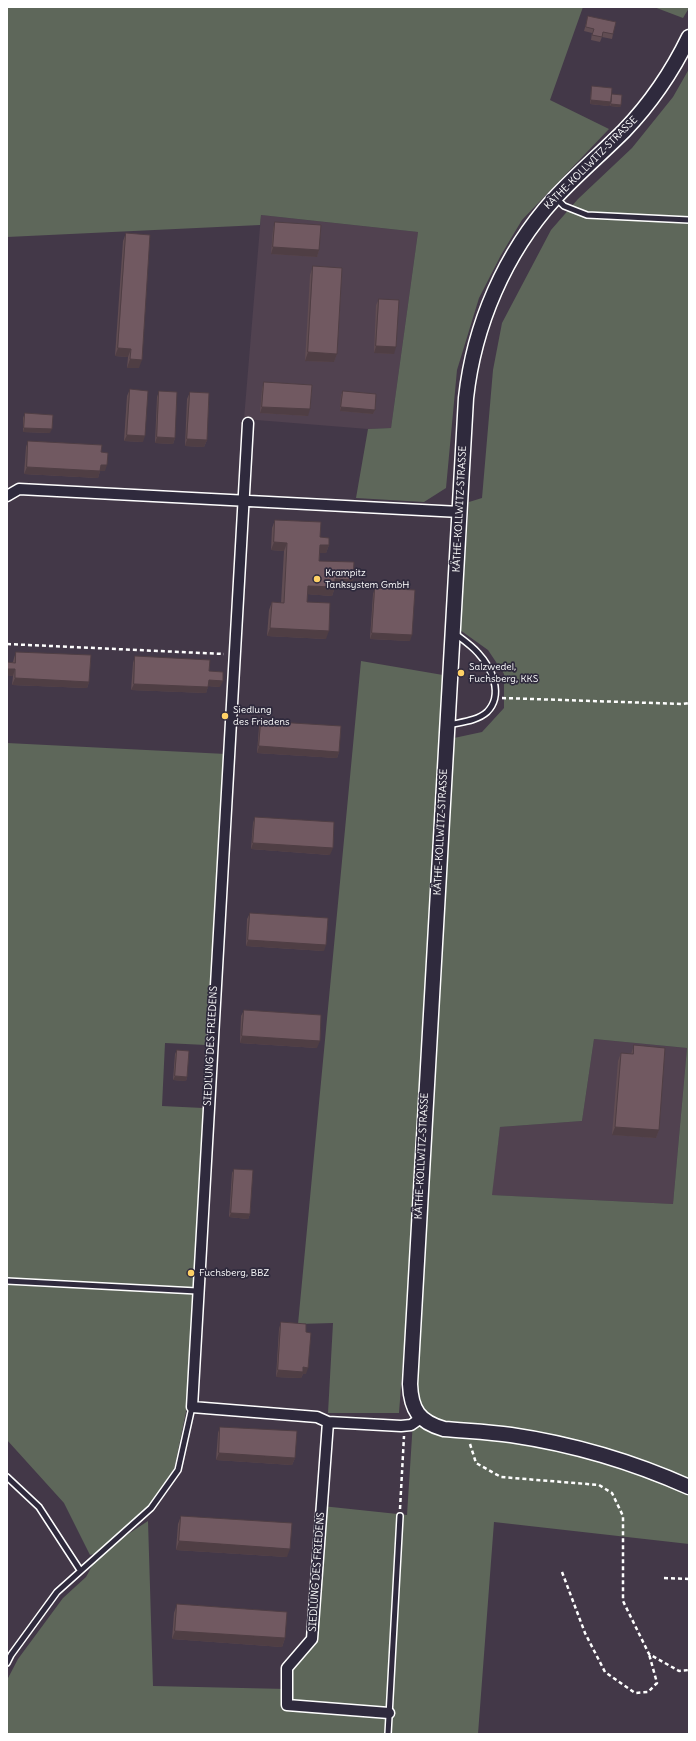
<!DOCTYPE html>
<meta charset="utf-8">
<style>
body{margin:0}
#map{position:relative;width:696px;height:1741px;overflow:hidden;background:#433848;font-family:Delius,sans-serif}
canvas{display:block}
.frame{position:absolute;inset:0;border:8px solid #fff;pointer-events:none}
</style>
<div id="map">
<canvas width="696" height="1741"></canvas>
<div class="frame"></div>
</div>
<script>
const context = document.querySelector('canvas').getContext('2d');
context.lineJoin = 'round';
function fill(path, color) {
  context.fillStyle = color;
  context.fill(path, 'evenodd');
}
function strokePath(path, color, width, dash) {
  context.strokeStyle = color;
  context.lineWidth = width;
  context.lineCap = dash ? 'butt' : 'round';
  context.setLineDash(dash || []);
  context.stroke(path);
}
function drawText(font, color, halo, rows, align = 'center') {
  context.font = font + ' Delius,sans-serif';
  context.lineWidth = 3.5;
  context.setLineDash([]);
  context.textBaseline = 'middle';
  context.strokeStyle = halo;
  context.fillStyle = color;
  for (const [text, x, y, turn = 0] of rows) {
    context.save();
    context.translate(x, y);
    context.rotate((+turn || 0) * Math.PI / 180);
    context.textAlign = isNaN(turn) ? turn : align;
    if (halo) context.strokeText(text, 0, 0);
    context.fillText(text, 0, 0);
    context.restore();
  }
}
const built = new Path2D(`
 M261,215L418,232L391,428L368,429L244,419Z
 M594,1039L687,1048L673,1204L491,1195L500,1127L582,1121Z`);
const green = new Path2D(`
 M7,7H583L550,100L609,129L522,220L501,255L479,298L457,370L446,488L424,502L356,498L368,429L391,428L418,232L261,215L260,225L7,237Z
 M654,7H689V8L683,18Z
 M689,69V1544L494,1522L478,1734H7V1680L18,1659L63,1598L86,1577L99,1553L90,1555L64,1503L7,1440V743L226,754L206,1045L165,1043L162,1106L203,1108L187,1407L174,1470L147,1509L102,1551L148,1521L153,1686L287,1689V1668L312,1638L322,1506L407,1515L428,1186L454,738L482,732L504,708V674L488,650L460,630L469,502L482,498L493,370L502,323L551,230L578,199L632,148L673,97ZM594,1039L687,1048L673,1204L492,1195L500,1127L582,1121Z
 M361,661L443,675L406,1321L399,1413H328L333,1323L298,1324Z`);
const path = new Path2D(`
 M7,644L224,654
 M502,698L683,704L689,703
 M470,1444L476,1463L501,1477L599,1485L612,1493L623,1516V1601L649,1654L679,1671L689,1670
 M400,1509L404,1436
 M562,1572L585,1633L605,1672L635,1693L648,1692L657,1683L649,1654
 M664,1578L689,1579`);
const lane = new Path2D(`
 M556,198L564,206L587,215L689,220
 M449,725C461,722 477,721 487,712C504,695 492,668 478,653C472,646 462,639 454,633
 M7,1281L197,1291
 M7,1477L39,1507L80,1570
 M7,1663L11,1655L57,1592L151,1508L178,1470L192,1407
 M388,1734L400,1516`);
const street = new Path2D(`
 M248,423L192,1407L317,1417L328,1422L401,1426L411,1425L421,1418
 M7,496L19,489L460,512
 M328,1422L312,1639L287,1668V1705L389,1713`);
const secondary = new Path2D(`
 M689,37C672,72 650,104 624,131C601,154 576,175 554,199C505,253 474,325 466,398L410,1384C411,1410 419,1422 444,1429C466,1431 489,1432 511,1435C572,1444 633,1462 689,1487`);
const wall = new Path2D(`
 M588,16L613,34L612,39L602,37L600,42L591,40L592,33L584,31Z
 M592,86L611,95L621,105L620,107L610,106V104L609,106L590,104L591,91Z
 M275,222L319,250L317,257L271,254L273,229Z
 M126,233L139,368H127L128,357L115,356L123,241Z
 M313,266L337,354L334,362L305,361L310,275Z
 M379,299L394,354L374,353L376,305Z
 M264,382L308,416L260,413L262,389Z
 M130,389L143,442L124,441L127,396Z
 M159,391L175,438L173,444L155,443L157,397Z
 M343,391L375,410L373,414L340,411L341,395Z
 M190,392L207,440L204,447L185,446L187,399Z
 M25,413L50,433L23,432V418Z
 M28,441L101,452L105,471H100L98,478L24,474L26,447Z
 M275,520L320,537L329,545L326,553H320L319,561L350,588L335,587L332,596L307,594V602L326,639L267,636L269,610L272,602L281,603L284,551L271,550L272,528Z
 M375,588L410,641L370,639L373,594Z
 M16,652L89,682L87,688L12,685L13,676L7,675V662H13L14,658Z
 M135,656L209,671L220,687L208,686L206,693L131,690L133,663Z
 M261,721L339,752L337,758L257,753L259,727Z
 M255,817L330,855L251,849L253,823Z
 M250,913L324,951L246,946L247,919Z
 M244,1010L317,1048L240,1043L241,1016Z
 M634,1045L659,1130L656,1138L612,1135L618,1061L621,1053L631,1054Z
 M177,1050L187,1077L186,1081L173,1080L175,1054Z
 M234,1169L250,1214L248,1219L229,1217L232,1173Z
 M281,1322L306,1332V1374H303L301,1378L276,1377L279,1329Z
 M220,1427L295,1458L292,1465L216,1460L218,1433Z
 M181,1516L287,1557L176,1550L178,1524Z
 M177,1604L285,1638L282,1647L172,1639L174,1613Z`);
const shadedWall = new Path2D(`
 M591,100L611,102L609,106L590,104Z
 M611,104L621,105L620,107L610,106Z
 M273,247L319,250L317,257L271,254Z
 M376,346L396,347L394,354L374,353Z
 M118,348L131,349L128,357L115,356Z
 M308,352L337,354L334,362L305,361Z
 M130,359L142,360L139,368H127Z
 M262,407L310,409L308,416L260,413Z
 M341,407L375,410L373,414L340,411Z
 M24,428L52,429L50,433L23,432Z
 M127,435L145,436L143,442L124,441Z
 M157,437L175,438L173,444L155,443Z
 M187,439L207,440L204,447L185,446Z
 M101,465H107L105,471H98Z
 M27,467L100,471L98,478L24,474Z
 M274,542L287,543L284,551L271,550Z
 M320,545H329L326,553H317Z
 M335,579L353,580L350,588L335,587L332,596L305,594L308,586Z
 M270,628L329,631L326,639L267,636Z
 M372,633L412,635L410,641L370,639Z
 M7,669H15L13,676L7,675Z
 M15,678L89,682L87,688L12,685Z
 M209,680L223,681L220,687L206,686Z
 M134,684L208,687L206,693L131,690Z
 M259,746L339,752L337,758L257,753Z
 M253,843L333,848L330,855L251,849Z
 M248,940L326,945L324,951L246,946Z
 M242,1036L320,1041L317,1048L240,1043Z
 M175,1076L187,1077L186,1081L173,1080Z
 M615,1127L659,1130L656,1138L612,1135Z
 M231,1213L250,1214L248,1219L229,1217Z
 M303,1367L308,1368L306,1374H303L301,1378L276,1377L278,1370Z
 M219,1453L295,1458L292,1465L216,1460Z
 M179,1541L290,1549L287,1557L176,1550Z
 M175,1631L285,1638L282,1647L172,1639Z`);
const building = new Path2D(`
 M588,16L616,22L613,34L603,32L602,37L592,35L594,29L586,27Z
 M592,86L612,88L611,102L591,100Z
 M612,94L622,95L621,105L611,104Z
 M275,222L321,225L319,250L273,247Z
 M126,233L150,235L142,360L130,359L131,349L118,348Z
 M313,266L342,268L337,354L308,352Z
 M379,299L399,300L396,347L376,346Z
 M264,382L312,385L310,409L262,407Z
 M130,389L148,391L145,436L127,435Z
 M159,391L177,392L175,438L157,437Z
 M343,391L376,394L375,410L341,407Z
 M190,392L209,393L207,440L187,439Z
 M25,413L53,415L52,429L24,428Z
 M28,441L102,445L101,452L108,453L107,465H101L100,471L27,467Z
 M275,520L321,522L320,537L329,538V545H320L319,561L354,562L353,580L335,579V587L308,586L307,602L330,603L329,631L270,628L272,602L284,603L287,543L274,542Z
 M375,588L415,590L412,635L372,633Z
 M16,652L91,655L89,682L15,678V669H7V662L15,663Z
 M135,656L210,660L209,671L223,672V681L209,680L208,687L134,684Z
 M261,721L341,726L339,752L259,746Z
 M255,817L334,822L333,848L253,843Z
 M250,913L328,918L326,945L248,940Z
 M244,1010L321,1015L320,1041L242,1036Z
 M634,1045L665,1048L659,1130L615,1127L621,1053L633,1054Z
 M177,1050L189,1051L187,1077L175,1076Z
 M234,1169L253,1170L250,1214L231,1213Z
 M281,1322L306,1324V1332L311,1333L308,1368L303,1367V1372L278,1370Z
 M220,1427L297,1431L295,1458L219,1453Z
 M181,1516L292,1523L290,1549L179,1541Z
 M177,1604L287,1612L285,1638L175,1631Z`);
const markers = [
 [317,579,4,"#ffd166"],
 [461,673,4,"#ffd166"],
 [225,716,4,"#ffd166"],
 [191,1273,4,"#ffd166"]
];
const streetNames = [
 ["KÄTHE-KOLLWITZ-STRASSE",591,163,-45],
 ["KÄTHE-KOLLWITZ-STRASSE",460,509,-87],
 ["KÄTHE-KOLLWITZ-STRASSE",441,832,-87],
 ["SIEDLUNG DES FRIEDENS",211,1046,-87],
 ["KÄTHE-KOLLWITZ-STRASSE",422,1156,-87],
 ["SIEDLUNG DES FRIEDENS",317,1572,-86]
];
const poiNames = [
 ["Krampitz",325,573],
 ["Tanksystem GmbH",325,585],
 ["Salzwedel,",469,667],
 ["Fuchsberg, KKS",469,679],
 ["Siedlung",233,710],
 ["des Friedens",233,722],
 ["Fuchsberg, BBZ",199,1273]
];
fill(built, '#514250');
fill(green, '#5e675a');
strokePath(lane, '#fff', 8);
strokePath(street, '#fff', 13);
strokePath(secondary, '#fff', 17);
strokePath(path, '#fff', 2.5, [4, 3]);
strokePath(lane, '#2f2a3d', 5);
strokePath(street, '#2f2a3d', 10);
strokePath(secondary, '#2f2a3d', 14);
fill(wall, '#614d53');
fill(shadedWall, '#4f3e44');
fill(building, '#715961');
strokePath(building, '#4f3e44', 1);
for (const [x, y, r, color] of markers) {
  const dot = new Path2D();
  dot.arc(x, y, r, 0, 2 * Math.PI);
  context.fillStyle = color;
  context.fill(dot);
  strokePath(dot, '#2f2a3d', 1.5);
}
drawText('10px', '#fff', '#2f2a3d', streetNames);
drawText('10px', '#fff', '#2f2a3d', poiNames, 'left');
</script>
